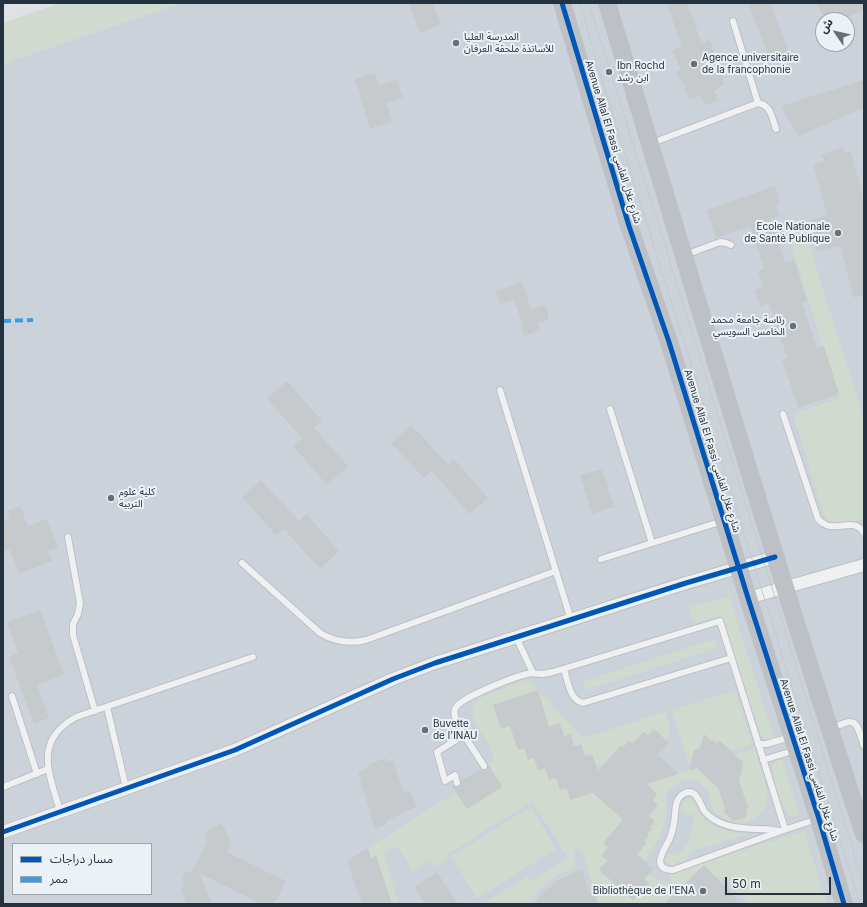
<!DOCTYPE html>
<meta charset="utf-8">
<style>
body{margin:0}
#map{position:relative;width:867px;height:907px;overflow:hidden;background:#dfe2e5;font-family:Inter,"Noto Sans Arabic",sans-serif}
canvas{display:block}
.frame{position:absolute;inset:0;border:4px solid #24323f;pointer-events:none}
.legend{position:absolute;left:12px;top:843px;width:140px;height:52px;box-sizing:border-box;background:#ebf1f5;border:1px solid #9ba5ac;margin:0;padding:5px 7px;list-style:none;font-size:12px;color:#24323f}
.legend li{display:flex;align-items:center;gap:8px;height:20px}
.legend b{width:20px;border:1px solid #9ba5ac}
.north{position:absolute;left:815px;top:12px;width:40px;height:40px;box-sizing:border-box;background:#ebf1f5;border:1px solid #9ba5ac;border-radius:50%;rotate:304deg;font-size:11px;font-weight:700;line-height:16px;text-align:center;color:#24323f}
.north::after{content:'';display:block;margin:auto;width:14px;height:18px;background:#657079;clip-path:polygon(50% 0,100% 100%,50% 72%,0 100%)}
.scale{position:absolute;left:725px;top:877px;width:106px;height:18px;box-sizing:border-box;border:2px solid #24323f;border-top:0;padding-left:5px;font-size:12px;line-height:14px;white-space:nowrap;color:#24323f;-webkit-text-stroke:3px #ebf1f5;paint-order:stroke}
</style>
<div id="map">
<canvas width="867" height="907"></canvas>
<div class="frame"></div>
<ul class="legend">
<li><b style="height:5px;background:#0057b8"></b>مسار دراجات</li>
<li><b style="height:5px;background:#3c9de3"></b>ممر</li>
</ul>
<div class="north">ش</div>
<div class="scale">50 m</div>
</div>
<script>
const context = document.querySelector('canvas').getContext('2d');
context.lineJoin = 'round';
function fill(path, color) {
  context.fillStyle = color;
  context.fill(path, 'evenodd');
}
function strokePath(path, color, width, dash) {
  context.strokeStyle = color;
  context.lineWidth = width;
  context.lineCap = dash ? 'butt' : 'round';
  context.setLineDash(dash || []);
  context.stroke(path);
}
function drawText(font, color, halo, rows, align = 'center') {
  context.font = font + ' Inter,"Noto Sans Arabic",sans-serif';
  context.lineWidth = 4;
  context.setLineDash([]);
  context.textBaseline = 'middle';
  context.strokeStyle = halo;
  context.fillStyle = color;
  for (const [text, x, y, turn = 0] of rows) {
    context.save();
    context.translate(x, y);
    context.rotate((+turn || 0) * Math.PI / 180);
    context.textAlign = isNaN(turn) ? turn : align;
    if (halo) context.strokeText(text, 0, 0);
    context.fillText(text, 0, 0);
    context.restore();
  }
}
const built = new Path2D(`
 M180,3H864V904H3V66L16,59ZM823,20H847V44H823ZM13,844H151V894H13Z`);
const green = new Path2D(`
 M59,3H180L16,59L3,66V23Z
 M801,219L864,420V519C847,524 836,533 824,515L793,414L839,399L785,225Z
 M729,596L774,737L765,739L760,733L721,616L694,623L689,608Z
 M715,639L718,648L586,690L583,681Z
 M526,680L532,682L538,690L583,738L665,712L666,713C669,724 673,731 666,740L654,729L648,735L644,732L632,744L629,741L607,776L603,764L596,766L592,754L585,756L581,744L574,746L571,734L564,736L560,723L546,728L545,714L538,690L493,705L501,728L510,726L518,750L524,748L528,760L534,758L538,770L545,768L549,780L556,778L560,790L567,788L570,800L593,793L622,818L618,837L612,833L603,843L608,847L602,856L607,861L599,870L633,900L649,883L644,879L649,874L659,880L670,882L671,873L804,831L827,904H749L740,895L730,888L726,881L716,877L704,866L664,904H598L582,851L577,848L573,852L575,867C555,873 539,888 528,904H483L527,876L530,881L568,858L532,801L446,855L448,859L434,867L430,860L413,871L398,846L383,853L399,904H392L376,856L371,858L368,848L456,792L467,809L502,787L488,764L493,760C496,737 452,714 484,696Z
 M735,690L752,744L731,750L720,741L716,743L713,740L711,741L704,735L700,748L694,750L691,762L688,763L672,710Z
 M754,748C757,759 767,782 767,792C769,819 741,831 720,816C707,807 713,793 703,785C697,780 688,777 681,781C657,794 671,808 664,826C659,838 652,850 645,861L636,853L649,836L647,834L652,829L650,827L655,821L649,816L658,805L653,800L657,794L651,788L649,783L705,765L723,792L720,793L725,808L724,815L727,814L734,821L746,817L747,808L750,807L746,802L741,786L738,787L743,765L732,755Z
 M782,759L799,814C796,815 793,817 790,816C784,813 770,773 772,766C774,761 778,761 782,759Z
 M687,798H689C696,802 696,809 702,816C713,830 732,833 749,834L691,851L686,860L673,865L667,863L665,859L666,855C670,854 675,854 679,852C691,846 693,827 693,815L681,812L684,801Z
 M531,807L556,849L477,898L451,856Z`);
const building = new Path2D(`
 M408,3H433L441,24L420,33Z
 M667,3H687L702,44L710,39L719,69L721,68L724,85L714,91L718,100L705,105L700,95L689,99L684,85L676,72L681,69L672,50L682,47Z
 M748,3H770L789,52L770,59Z
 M817,3H864V10L842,20H825Z
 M375,73L379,86L397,80L403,97L386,103L392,122L370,129L355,79Z
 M864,80V108L798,136L781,106Z
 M842,147L845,153L851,151L864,201V294L854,298L840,246L817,251L809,221L827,215L813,164L824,161L821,155Z
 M775,186L780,203L776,205L780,216L771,219L785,262L794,259L807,301L802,303L817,348L824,346L839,394L798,408L782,359L787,357L769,303L760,306L755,290L763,287L758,273L764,268L750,226L716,238L707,210Z
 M522,282L531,310L545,305L549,319L538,323L540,330L524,336L521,326L523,325L514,300L500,304L496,291Z
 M287,381L322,421L314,428L348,466L327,485L293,446L302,438L267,399Z
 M411,425L448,464L454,459L488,498L469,514L432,471L424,478L391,443Z
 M602,469L614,507L592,514L580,475Z
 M261,480L299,521L306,514L339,551L320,569L284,529L276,535L242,497Z
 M20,506L28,526L47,519L58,547L48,551L52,561L19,574L10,549L3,552V521L10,518L7,511Z
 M40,610L64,675L37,685L49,718L34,724L9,657L18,653L7,622Z
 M538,690L549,727L560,723L564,736L571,734L574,746L581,744L585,756L592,754L598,771L621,745L623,747L629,741L632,744L644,732L648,735L654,729L669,743L658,755L679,774L646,784L657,794L653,800L658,805L649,816L655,821L650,827L652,829L647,834L649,836L644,841L647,843L637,854L653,869L644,879L649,883L633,900L599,870L605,863L609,862L602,856L608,847L603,843L623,820L593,793L570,800L567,788L560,790L556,778L549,780L545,768L538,770L534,758L528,760L524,748L518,750L510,726L501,729L493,705Z
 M704,734L711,741L713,740L716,743L720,741L743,762L739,781L746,802L748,805L746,817L733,821L724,812L725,808L718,788L697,768L690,770L694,750L700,748Z
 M386,758L387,762L393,760L404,793L410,791L416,807L386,821L387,824L375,829L358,772L368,768L367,765Z
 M488,764L502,787L467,809L452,786H460L461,781L480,769L482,770H486L488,768Z
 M222,823L231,843L227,852L286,881L274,904H261L199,873L212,904H187L181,890L184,884L182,879L186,871L191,873L207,842L204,836L208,830Z
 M368,848L371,858L376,855L392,904H362L347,861Z
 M704,865L741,904H664Z
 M582,870L589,893H595L598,904H534L544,892L557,881L573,873Z
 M437,872L458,904H425L414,887Z`);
const lane = new Path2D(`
 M733,21L758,103
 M652,143L758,103C771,105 772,118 776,129
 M685,255L720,242L726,243L731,245
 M500,390L571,620
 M610,409L652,543
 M783,414L818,519C834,537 853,514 864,533
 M68,537L80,603L78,614L73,624V635L95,711
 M601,559L723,521
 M242,563L320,633C335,642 349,644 366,640L556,571
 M516,637L533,673
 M564,669C568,681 569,699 583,703L731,658
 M12,696L37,774
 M107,707L126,788
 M831,729C857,716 856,721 864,746
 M464,735C460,728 452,717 455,709C458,698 519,675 531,673C535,673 537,674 540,674C544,674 549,673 553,672L720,621L785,829
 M758,744H766L791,737
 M763,760L796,750
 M457,783L455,775L445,781L437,752L464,735L484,766
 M3,787L48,769
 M60,811C49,773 33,741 76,717L253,657
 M781,831C758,827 735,832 715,820C711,818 708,815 705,812C700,805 697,788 685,793C673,798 676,814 674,823C673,828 672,833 670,838C665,849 649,869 673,870L781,831L817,819`);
const street = new Path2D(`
 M748,598L864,565
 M3,832L235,750L393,679L435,663L686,583L775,557`);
const secondary = new Path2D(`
 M562,3L629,226L669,342L748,598L819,819L844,904
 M607,3C692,280 773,559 864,834`);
const tram = new Path2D(`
 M580,3L600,74L860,904
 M589,3L773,591L864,886`);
const quiet = new Path2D(`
 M3,321L33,320`);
const cycleway = new Path2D(`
 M562,3L629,226L669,342L748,598L819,819L844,904
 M3,832L235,750L393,679L435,663L686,583L775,557`);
const markers = [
 [456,43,4,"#657079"],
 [694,64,4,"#657079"],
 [609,72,4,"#657079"],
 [838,233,4,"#657079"],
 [793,326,4,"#657079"],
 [111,498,4,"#657079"],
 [425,730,4,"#657079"],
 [703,891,4,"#657079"]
];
const poiNames = [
 ["المدرسة العليا",464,37],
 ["للأساتذة ملحقة العرفان",464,49],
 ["Agence universitaire",702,58],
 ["de la francophonie",702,70],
 ["Ibn Rochd",617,66],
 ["ابن رشد",617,78],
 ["Ecole Nationale",830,227,"right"],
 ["de Santé Publique",830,239,"right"],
 ["رئاسة جامعة محمد",785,320,"right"],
 ["الخامس السويسي",785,332,"right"],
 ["كلية علوم",119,492],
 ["التربية",119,504],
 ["Buvette",433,724],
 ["de l'INAU",433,736],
 ["Bibliothèque de l'ENA",695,891,"right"]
];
const streetNames = [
 ["Avenue Allal El Fassi شارع علال الفاسي",613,142,73],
 ["Avenue Allal El Fassi شارع علال الفاسي",712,451,73],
 ["Avenue Allal El Fassi شارع علال الفاسي",809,760,72]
];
fill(built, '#ccd2d9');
fill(green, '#d1dace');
fill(building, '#c7cacd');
strokePath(lane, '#bdc0c3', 8);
strokePath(street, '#bdc0c3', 14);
strokePath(lane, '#eef0f2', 6);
strokePath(street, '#eef0f2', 12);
strokePath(secondary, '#bdc1c5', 18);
strokePath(tram, '#c7cacc', 1);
strokePath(quiet, '#3c9de3', 4, [8, 4]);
strokePath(cycleway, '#0057b8', 5);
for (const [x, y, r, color] of markers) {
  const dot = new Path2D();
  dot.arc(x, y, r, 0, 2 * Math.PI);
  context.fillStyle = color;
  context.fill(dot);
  strokePath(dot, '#ebf1f5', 1.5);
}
drawText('10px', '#24323f', '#ebf1f5', poiNames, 'left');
drawText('10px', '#24323f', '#ebf1f5', streetNames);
</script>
